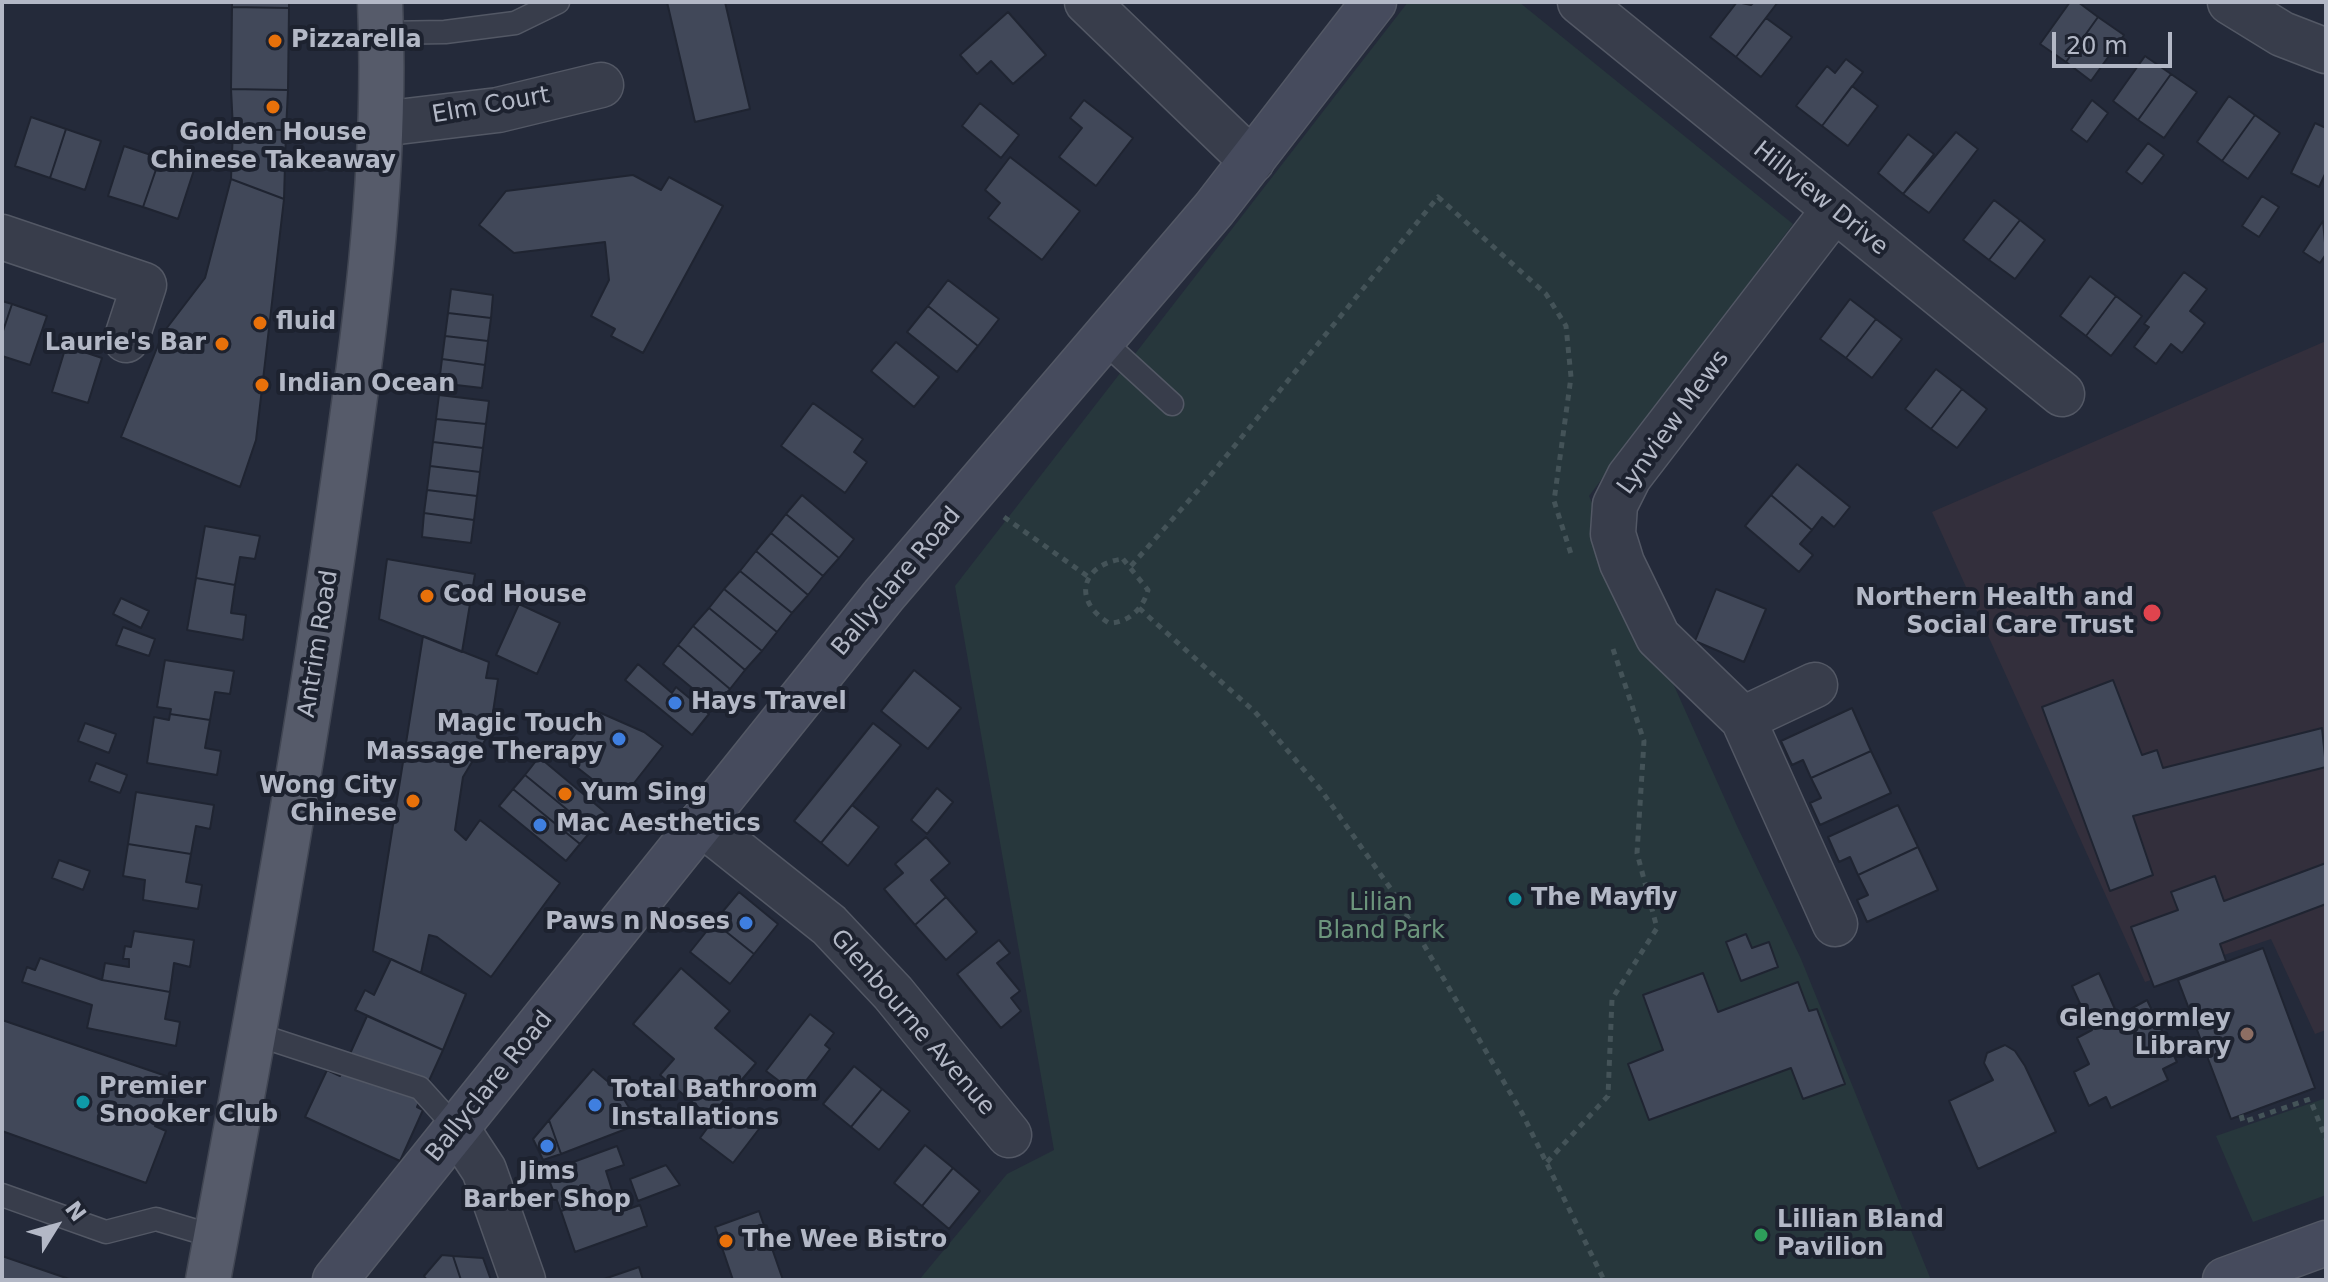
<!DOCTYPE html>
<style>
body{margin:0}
#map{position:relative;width:2328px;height:1282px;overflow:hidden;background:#242a3a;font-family:"DejaVu Sans",sans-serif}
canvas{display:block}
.frame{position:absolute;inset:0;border:4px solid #b3b8c6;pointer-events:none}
.north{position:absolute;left:16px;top:1186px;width:80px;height:80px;-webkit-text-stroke:6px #1d222f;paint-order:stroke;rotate:53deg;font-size:22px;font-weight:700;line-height:32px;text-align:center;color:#b3b8c6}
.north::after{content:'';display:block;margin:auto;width:28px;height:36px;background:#b3b8c6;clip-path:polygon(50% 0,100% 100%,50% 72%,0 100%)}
.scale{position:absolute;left:2052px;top:32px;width:120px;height:36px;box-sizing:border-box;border:4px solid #b3b8c6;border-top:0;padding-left:10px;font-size:24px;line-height:28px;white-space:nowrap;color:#b3b8c6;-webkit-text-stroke:6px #1d222f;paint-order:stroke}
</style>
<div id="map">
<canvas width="2328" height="1282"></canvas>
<div class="frame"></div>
<div class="north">N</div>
<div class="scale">20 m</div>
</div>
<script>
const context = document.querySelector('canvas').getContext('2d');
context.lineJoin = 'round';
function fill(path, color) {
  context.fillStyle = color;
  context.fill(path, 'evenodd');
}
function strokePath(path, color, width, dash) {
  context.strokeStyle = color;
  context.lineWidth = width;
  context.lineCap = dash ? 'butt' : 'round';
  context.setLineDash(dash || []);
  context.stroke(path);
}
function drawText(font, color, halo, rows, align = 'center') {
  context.font = font + ' "DejaVu Sans",sans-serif';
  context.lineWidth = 8;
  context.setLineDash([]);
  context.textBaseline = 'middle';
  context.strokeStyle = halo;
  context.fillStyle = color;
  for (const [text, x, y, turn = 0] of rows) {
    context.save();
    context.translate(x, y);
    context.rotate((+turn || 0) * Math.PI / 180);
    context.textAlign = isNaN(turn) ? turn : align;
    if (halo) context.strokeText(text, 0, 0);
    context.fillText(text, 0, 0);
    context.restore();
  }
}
const medical = new Path2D(`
 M2326,341V1030L2315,1034L2271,939L2145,982L1932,512Z`);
const green = new Path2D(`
 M1408,2H1519L1793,224L1589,496L1737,826L1801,959L1931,1280H919L1007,1174L1054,1150L955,586Z
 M2326,1098V1195L2253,1222L2216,1136Z`);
const building = new Path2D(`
 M232,2H289V8L232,7Z
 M667,2H725L750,109L695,122Z
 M1737,2L1751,5L1754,2H1778L1736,57L1710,37Z
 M2070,2H2078L2098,17L2066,62L2040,44Z
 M232,7L289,8L288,90L231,89Z
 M1008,12L1046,55L1013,84L991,61L977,74L960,55Z
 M2098,17L2124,35L2091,81L2066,62Z
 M1766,18L1792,37L1761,77L1736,57Z
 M2145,56L2171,74L2138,120L2113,101Z
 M1846,59L1863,72L1822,126L1796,106L1827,66L1835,73Z
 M2171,74L2197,92L2164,138L2138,120Z
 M1852,86L1878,106L1848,146L1822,126Z
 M231,89L288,90L286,130L233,129Z
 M2229,96L2255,115L2222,161L2197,142Z
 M1084,100L1133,138L1096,186L1059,157L1082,128L1070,118Z
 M2092,100L2108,113L2087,142L2071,130Z
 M980,103L1019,135L1001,158L962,126Z
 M2255,115L2280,133L2248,179L2222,161Z
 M31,117L66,129L50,178L15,166Z
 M2315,123L2326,128V172L2319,187L2291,173Z
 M66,129L101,141L85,190L50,178Z
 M233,129L286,130L284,199L231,179Z
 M1956,132L1978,149L1929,213L1903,194Z
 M1908,134L1934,154L1903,194L1878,173Z
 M2148,143L2164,155L2142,184L2126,172Z
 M124,146L160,158L143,207L108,196Z
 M1010,157L1080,211L1042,260L988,218L1000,203L985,190Z
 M160,158L194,170L178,219L143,207Z
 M633,175L661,190L669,177L723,206L643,353L611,336L615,329L591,316L609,280L605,242L514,253L479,225L506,191Z
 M231,179L284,199L256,440L240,487L121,437L163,333L205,278Z
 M2262,196L2279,207L2259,237L2242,226Z
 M1994,200L2020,220L1989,260L1963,240Z
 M2020,220L2045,240L2015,279L1989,260Z
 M2323,221L2326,254L2320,263L2303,252Z
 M2184,272L2207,289L2190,311L2205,323L2182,353L2171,344L2156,364L2134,347L2149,327L2144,324Z
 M2090,276L2116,296L2086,336L2060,316Z
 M948,280L999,319L978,346L928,306Z
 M451,289L493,295L491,318L448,313Z
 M2116,296L2142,316L2111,356L2086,336Z
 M1850,299L1876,319L1846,358L1820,339Z
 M2,301L12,304L2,334Z
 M12,304L47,316L30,365L2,356V334Z
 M928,306L978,346L957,372L907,332Z
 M448,313L491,318L488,341L445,336Z
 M1876,319L1902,339L1872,378L1846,358Z
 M445,336L488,341L485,365L442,359Z
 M896,342L939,377L914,407L871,371Z
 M66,346L102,358L88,403L52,392Z
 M442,359L485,365L482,388L439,383Z
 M1936,369L1962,389L1931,429L1905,409Z
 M1962,389L1987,409L1957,448L1931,429Z
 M439,395L489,401L486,424L436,419Z
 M813,403L863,439L854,452L867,462L845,493L781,446Z
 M436,419L486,424L483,448L433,442Z
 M433,442L483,448L480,472L430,466Z
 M1797,464L1850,507L1834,527L1822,517L1812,530L1771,495Z
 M430,466L480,472L477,496L427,490Z
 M427,490L477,496L474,520L424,513Z
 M802,495L854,539L839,558L786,514Z
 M1771,495L1812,530L1800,544L1813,555L1799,572L1745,526Z
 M424,513L474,520L471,543L422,537Z
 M786,514L839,558L823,576L771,533Z
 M205,526L260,536L255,559L240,557L235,585L196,578Z
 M771,533L823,576L808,595L756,551Z
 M756,551L808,595L792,613L740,571Z
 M387,559L475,574L462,652L379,619Z
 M740,571L792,613L777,632L724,589Z
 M196,578L235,585L231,613L246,615L243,640L187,630Z
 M724,589L777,632L762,651L709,608Z
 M1716,589L1766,609L1744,662L1695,641Z
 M121,598L149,611L141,628L113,614Z
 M519,604L560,623L537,674L496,655Z
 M709,608L762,651L745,670L693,626Z
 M693,626L745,670L730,689L678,645Z
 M123,627L155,639L149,656L116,645Z
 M423,636L489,662L486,678L498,679L490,732L463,777L455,830L466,840L480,820L560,883L491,977L437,937L429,935L421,973L373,951Z
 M678,645L730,689L715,707L663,664Z
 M165,660L234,671L230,694L215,692L210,720L170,714L171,709L157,707Z
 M638,664L672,693L676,687L709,714L692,735L625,680Z
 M914,670L961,708L928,749L881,711Z
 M2113,680L2142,755L2157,750L2163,768L2322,728L2326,767L2133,816L2153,875L2110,891L2042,707Z
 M1852,708L1871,751L1811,778L1803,760L1792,765L1781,741Z
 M594,710L644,732L663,746L620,801L560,754Z
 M170,714L210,720L205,748L221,751L217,775L147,763L154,717L169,720Z
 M85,723L116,734L109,753L78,741Z
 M873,723L901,745L821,843L794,821Z
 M1871,751L1891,793L1820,825L1810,803L1821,798L1811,778Z
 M539,757L606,813L592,830L525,775Z
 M96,763L127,775L120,793L89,781Z
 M525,775L592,830L580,844L513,789Z
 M937,788L953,802L927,834L911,820Z
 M513,789L580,844L566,861L499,806Z
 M136,792L214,805L210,829L196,826L191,854L128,844Z
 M852,805L879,827L848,866L821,843Z
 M1898,805L1918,847L1858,875L1850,857L1839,862L1828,837Z
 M926,837L950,863L931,880L946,897L915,925L884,889L903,873L895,864Z
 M128,844L191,854L186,882L202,885L198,909L143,900L145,880L123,876Z
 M1918,847L1938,890L1867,922L1857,900L1868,895L1858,875Z
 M59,860L90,871L83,890L52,878Z
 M2326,863V904L2220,944L2226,961L2154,987L2131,927L2178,910L2171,892L2215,876L2224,901Z
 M739,892L778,924L754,954L714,922Z
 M946,897L977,932L946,960L915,925Z
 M714,922L754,954L730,984L690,952Z
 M134,931L194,940L190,967L174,963L170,992L102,980L105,963L129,967V959H123L125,946L131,947Z
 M1746,934L1752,948L1769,942L1778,967L1741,981L1726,942Z
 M999,940L1010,953L997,963L1020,991L1011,998L1021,1011L1001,1028L957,974Z
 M2263,948L2315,1088L2231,1119L2178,980Z
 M40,958L102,980L170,992L165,1019L180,1022L176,1046L87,1028L92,1005L22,982L27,967L35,970Z
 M391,959L466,994L443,1050L355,1010L365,990L374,995Z
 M681,968L730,1011L715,1028L756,1063L710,1117L660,1075L674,1059L633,1024Z
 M1703,973L1718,1012L1798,982L1809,1011L1817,1009L1845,1084L1803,1099L1791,1068L1649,1120L1628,1064L1663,1050L1643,995Z
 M2099,973L2118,1016L2147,1000L2177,1062L2163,1069L2168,1080L2111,1108L2106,1097L2089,1106L2074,1072L2089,1064L2077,1038L2092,1030L2072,986Z
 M810,1014L834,1033L825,1045L830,1049L796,1094L766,1071Z
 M367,1016L443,1050L417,1107L423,1110L400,1161L305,1117L327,1070L340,1076Z
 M2,1020L172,1078L155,1126L166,1131L146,1183L2,1131Z
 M2005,1045L2015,1051L2025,1066L2056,1132L1978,1169L1949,1101L1993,1080L1984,1063L1987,1053Z
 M854,1066L882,1089L851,1127L823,1104Z
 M593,1069L619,1091L639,1124L561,1154L549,1120Z
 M882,1089L910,1111L879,1150L851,1127Z
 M725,1104L759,1129L733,1163L700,1138Z
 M549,1120L561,1154L543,1160L533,1139Z
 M925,1145L953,1168L922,1206L894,1183Z
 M617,1146L624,1165L606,1171L613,1193L561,1211L546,1172Z
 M666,1165L680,1185L638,1201L630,1179Z
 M953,1168L980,1191L949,1229L922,1206Z
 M613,1193L620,1212L640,1205L647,1226L575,1252L561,1211Z
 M759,1211L783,1280H733L715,1227Z
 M442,1255L453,1256L461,1280H427L424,1276Z
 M2,1256L72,1280H2Z
 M453,1256L483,1258L491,1280H461Z
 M639,1267L643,1280H601Z`);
const path = new Path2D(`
 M1004,517L1090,578
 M1123,559L1148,590C1143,609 1128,623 1109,623C1071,600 1082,564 1123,559Z
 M1131,566L1201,487L1438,197L1546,294L1566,326L1571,377L1554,501L1572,557
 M1139,608L1255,712L1321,790L1393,892L1522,1113L1604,1280
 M2241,1115L2243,1122L2310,1099L2326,1139
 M1547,1162L1608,1096L1612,999L1657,928L1637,853L1644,741L1612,646`);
const lane = new Path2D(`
 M381,33L445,32L515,23L558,2
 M1102,340L1172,404
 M255,1034L420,1088L457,1129
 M2,1195L106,1232L156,1219L216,1237`);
const street = new Path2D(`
 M1087,2L1252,161
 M1580,2L2062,394
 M2230,2L2282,34L2326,51
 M381,124L498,110L601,85
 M1834,210L1629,477L1615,505L1613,534L1622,563L1658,637L1743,719L1835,924
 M2,237L144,285L126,340
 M1743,719L1815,685
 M701,823L829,925L893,993L1009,1135
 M457,1129L484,1170L523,1280`);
const secondary = new Path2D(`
 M335,1280L884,595L1214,209L1374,2
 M2225,1280L2326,1243`);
const primary = new Path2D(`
 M208,1280C255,1029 301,778 337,525C362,353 388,176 380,2`);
const markers = [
 [275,41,8,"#e8710a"],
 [273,107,8,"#e8710a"],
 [260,323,8,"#e8710a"],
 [222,344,8,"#e8710a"],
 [262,385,8,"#e8710a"],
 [427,596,8,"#e8710a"],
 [2152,613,10,"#e0444e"],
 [675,703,8,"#3f7fe0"],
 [619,739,8,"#3f7fe0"],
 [565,794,8,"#e8710a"],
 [413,801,8,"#e8710a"],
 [540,825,8,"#3f7fe0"],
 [1515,899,8,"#0f9aa8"],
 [746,923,8,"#3f7fe0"],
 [2247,1034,8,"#8d6e63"],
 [83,1102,8,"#0f9aa8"],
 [595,1105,8,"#3f7fe0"],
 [547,1146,8,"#3f7fe0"],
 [1761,1235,8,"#2e9e5b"],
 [726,1241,8,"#e8710a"]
];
const poiNames = [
 ["Pizzarella",291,41],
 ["Golden House",273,134,"center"],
 ["Chinese Takeaway",273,162,"center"],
 ["fluid",276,323],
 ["Laurie's Bar",206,344,"right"],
 ["Indian Ocean",278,385],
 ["Cod House",443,596],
 ["Northern Health and",2134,599,"right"],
 ["Social Care Trust",2134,627,"right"],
 ["Hays Travel",691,703],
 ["Magic Touch",603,725,"right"],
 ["Massage Therapy",603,753,"right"],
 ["Wong City",397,787,"right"],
 ["Chinese",397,815,"right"],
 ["Yum Sing",581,794],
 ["Mac Aesthetics",556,825],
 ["The Mayfly",1531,899],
 ["Paws n Noses",730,923,"right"],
 ["Glengormley",2231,1020,"right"],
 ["Library",2231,1048,"right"],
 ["Premier",99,1088],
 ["Snooker Club",99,1116],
 ["Total Bathroom",611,1091],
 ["Installations",611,1119],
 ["Jims",547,1173,"center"],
 ["Barber Shop",547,1201,"center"],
 ["Lillian Bland",1777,1221],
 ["Pavilion",1777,1249],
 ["The Wee Bistro",742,1241]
];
const streetNames = [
 ["Elm Court",491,106,-10],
 ["Hillview Drive",1820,199,39],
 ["Lynview Mews",1674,423,-54],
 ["Ballyclare Road",897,582,-50],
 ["Antrim Road",319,644,-81],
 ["Glenbourne Avenue",912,1023,49],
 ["Ballyclare Road",490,1087,-51]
];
const parkNames = [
 ["Lilian",1381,904],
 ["Bland Park",1381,932]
];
fill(medical, '#332f3c');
fill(green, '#27373c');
fill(building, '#414859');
strokePath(building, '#1f2431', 2);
strokePath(lane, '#535865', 25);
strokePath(street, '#535865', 47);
strokePath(secondary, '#535865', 47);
strokePath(primary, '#414653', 47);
strokePath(path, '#445358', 5, [6, 6]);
strokePath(lane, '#383d4b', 22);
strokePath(street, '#383d4b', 44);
strokePath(secondary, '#464b5d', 44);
strokePath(primary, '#565b6a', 44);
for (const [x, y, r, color] of markers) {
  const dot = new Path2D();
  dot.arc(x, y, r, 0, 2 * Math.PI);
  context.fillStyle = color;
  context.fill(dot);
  strokePath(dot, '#1d222f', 3);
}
drawText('bold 24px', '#b3b8c6', '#1d222f', poiNames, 'left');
drawText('24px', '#b3b8c6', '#1d222f', streetNames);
drawText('24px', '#6c957c', '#1d222f', parkNames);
</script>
